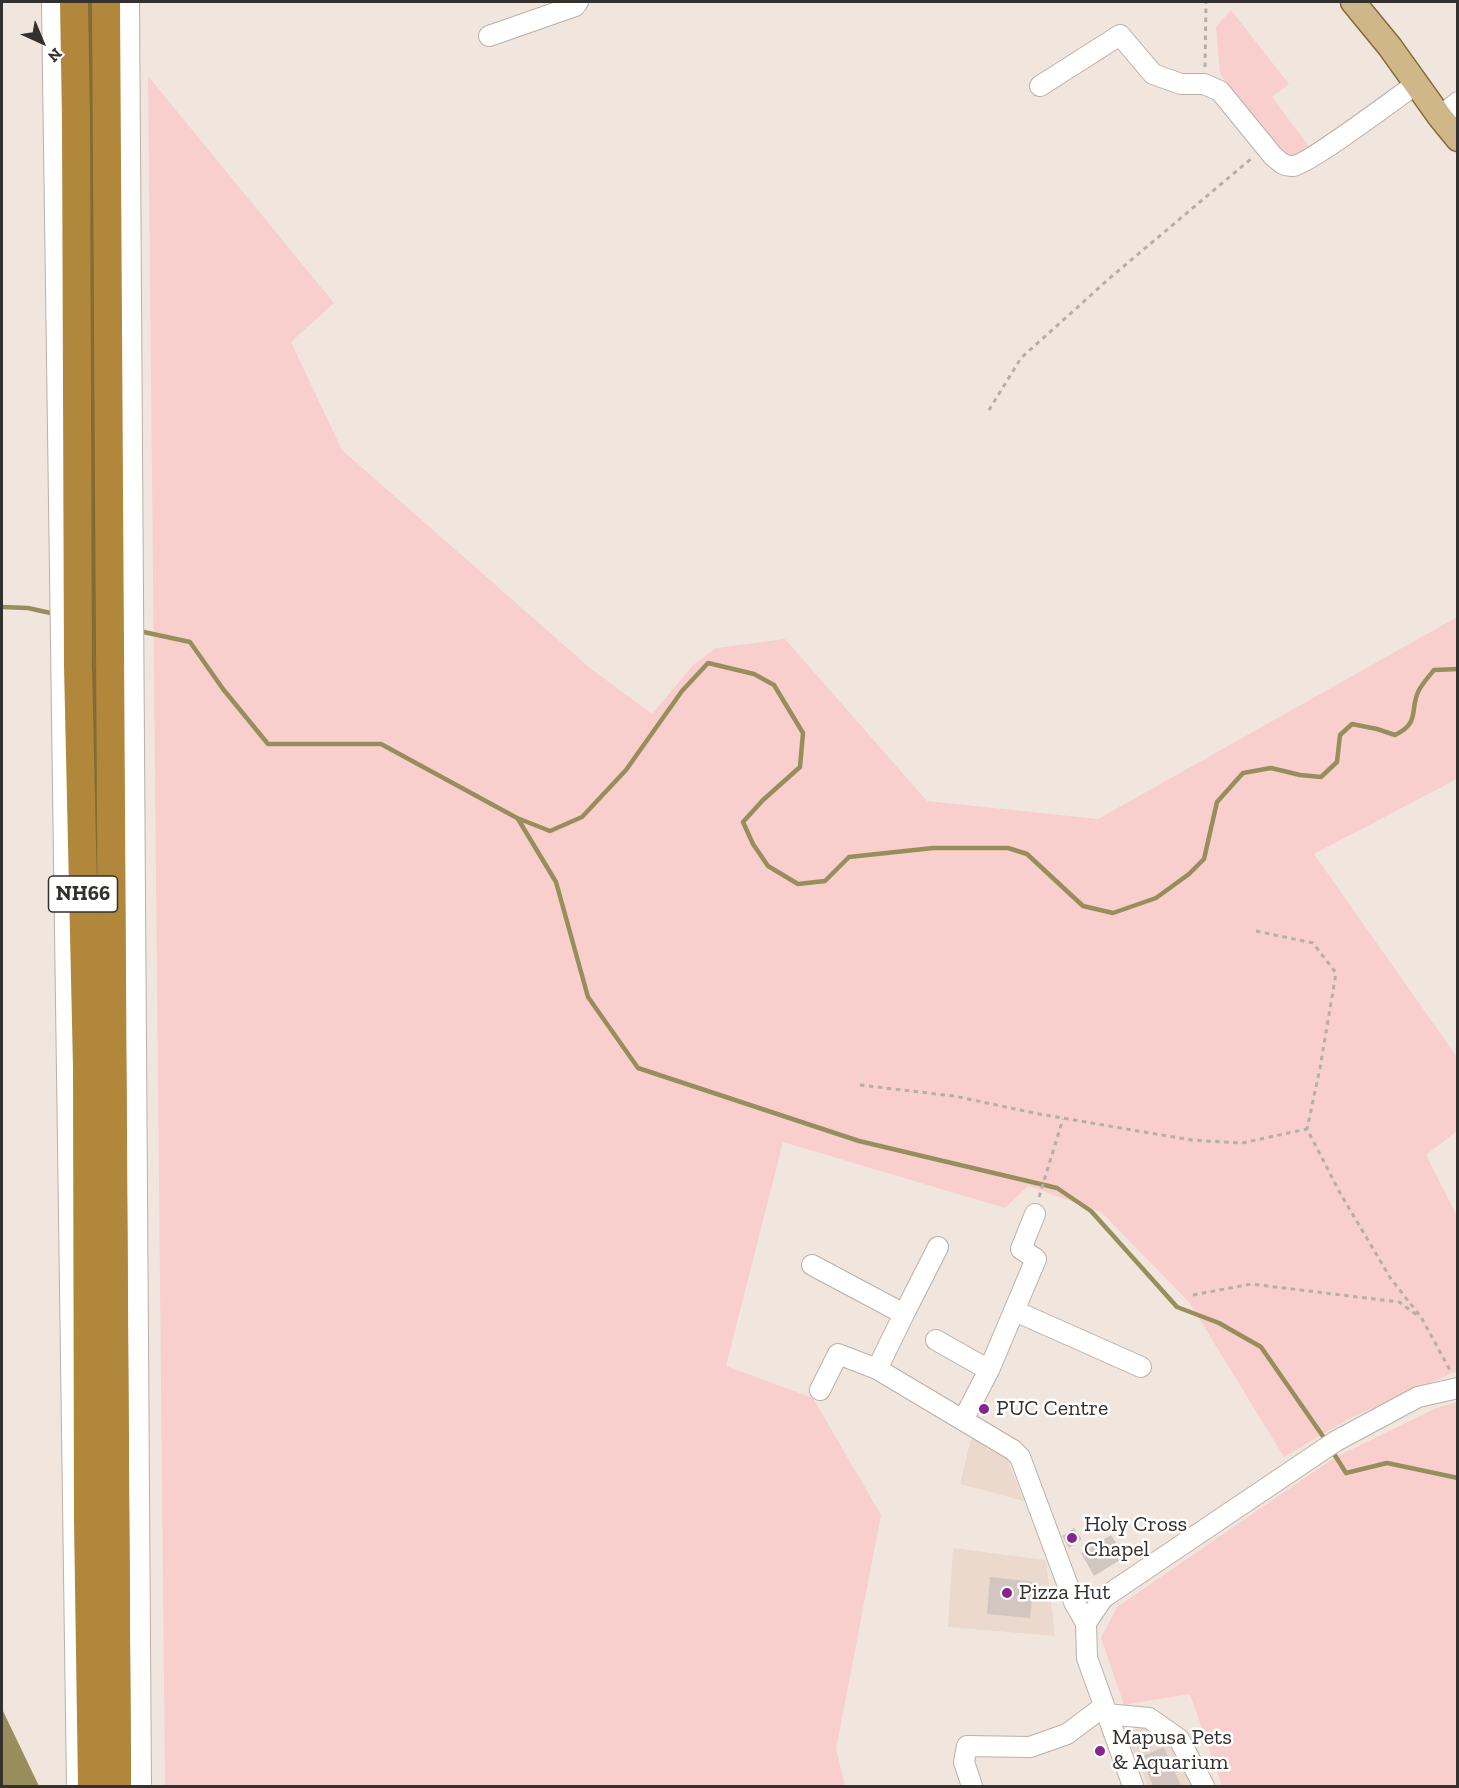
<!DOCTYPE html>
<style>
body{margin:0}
#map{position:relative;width:1459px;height:1788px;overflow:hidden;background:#f1e6de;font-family:"Zilla Slab",serif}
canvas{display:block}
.frame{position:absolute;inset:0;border:3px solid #34302d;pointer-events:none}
.north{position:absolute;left:12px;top:12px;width:60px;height:60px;-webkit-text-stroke:4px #fff;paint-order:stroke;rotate:136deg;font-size:16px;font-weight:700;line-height:24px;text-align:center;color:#34302d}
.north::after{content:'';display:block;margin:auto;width:21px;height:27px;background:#34302d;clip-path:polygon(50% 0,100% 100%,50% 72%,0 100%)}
</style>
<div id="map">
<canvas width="1459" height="1788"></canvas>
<div class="frame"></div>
<div class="north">N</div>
</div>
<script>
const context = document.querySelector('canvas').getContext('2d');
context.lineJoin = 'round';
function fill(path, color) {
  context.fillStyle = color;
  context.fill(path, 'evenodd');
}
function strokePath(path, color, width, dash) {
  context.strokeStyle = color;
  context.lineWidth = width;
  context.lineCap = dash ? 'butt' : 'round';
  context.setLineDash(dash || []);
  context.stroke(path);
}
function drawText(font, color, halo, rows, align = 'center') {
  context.font = font + ' "Zilla Slab",serif';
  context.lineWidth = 5;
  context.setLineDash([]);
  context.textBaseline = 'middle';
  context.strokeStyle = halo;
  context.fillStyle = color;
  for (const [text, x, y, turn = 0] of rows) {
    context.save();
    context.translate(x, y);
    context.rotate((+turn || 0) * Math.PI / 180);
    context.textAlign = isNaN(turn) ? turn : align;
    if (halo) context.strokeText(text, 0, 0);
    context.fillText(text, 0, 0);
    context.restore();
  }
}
const built = new Path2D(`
 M972,1435L1005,1454L1024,1501L960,1484Z
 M953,1548L1046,1560L1055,1636L948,1627Z
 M1153,1726L1182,1751L1199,1786H1148L1125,1731Z`);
const green = new Path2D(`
 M1231,10L1289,84L1272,97L1311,149L1290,162L1220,74L1216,27Z
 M148,76L334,303L291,342L342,450L590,668L652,714L693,665L716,648L785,639L927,801L1098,819L1457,617V779L1314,854L1457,1057V1131L1426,1155L1457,1216V1371L1350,1418L1284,1457L1189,1302L1101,1212L1028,1186L1005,1208L783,1142L726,1366L813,1398L881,1515L836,1749L845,1786H165Z
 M1457,1402V1786H1222L1190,1694L1124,1705L1101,1638L1117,1607L1334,1458L1436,1408Z`);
const water = new Path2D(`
 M2,1709L39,1786H2Z`);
const stream = new Path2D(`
 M2,607L28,608L55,614
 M139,631L190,642L223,689L268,744H381L517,818L550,831L582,817L626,770L682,691L708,663L754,674L774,685L803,733L800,767L763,800L743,822L753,844L768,866L798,884L825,881L849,857L933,848H1008L1027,854L1083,906L1113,913L1156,898L1189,874L1204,859L1217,802L1243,773L1271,768L1300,775L1321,777L1337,762L1340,735L1352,724L1377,729L1395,735C1421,723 1409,709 1419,690C1423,683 1429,676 1434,670L1458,669
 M518,819L556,882L588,997L638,1068L859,1141L1057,1188L1091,1211L1177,1307L1219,1323L1261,1347L1327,1442
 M1331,1449L1346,1473L1387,1463L1458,1478`);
const building = new Path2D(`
 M1074,1528L1082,1539L1069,1548L1062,1536Z
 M1111,1535L1125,1557L1094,1576L1081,1553Z
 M990,1577L1034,1582L1030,1618L987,1614Z
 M1164,1747L1181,1786H1153L1141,1757Z`);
const path = new Path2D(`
 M1205,67L1206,2
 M989,410L1021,358L1111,277L1252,158
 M1256,931L1313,943L1336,973L1320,1068L1307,1129
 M860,1085L954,1096L1039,1114L1191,1140L1242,1143L1307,1129L1340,1193L1391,1279L1421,1317L1451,1372
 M1039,1197L1063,1119
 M1193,1295L1251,1284L1399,1302L1417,1315`);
const minor = new Path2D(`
 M52,2L77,1786
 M129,2L141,1786
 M489,36L575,6L578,2
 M1040,86L1120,35L1153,74L1181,84H1204L1220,91L1273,156C1279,161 1284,167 1293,166C1307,165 1398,97 1416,84
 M1440,117L1458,102
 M812,1265L904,1314L877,1369
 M1015,1311L1141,1367
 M904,1314L938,1247
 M936,1340L989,1370
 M820,1390L838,1354L877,1369L1013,1450L1020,1457L1074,1602L1086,1623
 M963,1420L989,1370L1036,1259L1021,1249L1035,1214
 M1106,1714L1149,1718L1179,1739L1204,1786
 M972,1786L964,1762L967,1746L1030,1747L1067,1734L1103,1707
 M1133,1786L1087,1658L1086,1623L1103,1598L1336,1441L1418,1397L1458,1388`);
const major = new Path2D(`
 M1353,2L1390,47L1440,117L1458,139`);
const highway = new Path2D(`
 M74,2L76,120L78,666L87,1067L88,1519L92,1786
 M106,2L117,1786`);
const markers = [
 [984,1409,6,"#88258d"],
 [1072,1538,6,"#88258d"],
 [1007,1593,6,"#88258d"],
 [1100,1751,6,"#88258d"]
];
const shields = [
 [83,894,69]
];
const shieldNames = [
 ["NH66",83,894]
];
const poiNames = [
 ["PUC Centre",996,1409],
 ["Holy Cross",1084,1525],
 ["Chapel",1084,1550],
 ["Pizza Hut",1019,1593],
 ["Mapusa Pets",1112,1738],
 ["& Aquarium",1112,1763]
];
fill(built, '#ead9cc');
fill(green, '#f8cfcd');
fill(water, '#988e5c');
strokePath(stream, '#988e5c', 4.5);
fill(building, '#d3c6c1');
strokePath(minor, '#bab0a8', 22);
strokePath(major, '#856936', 27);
strokePath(highway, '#856936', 32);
strokePath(path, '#b7aea7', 3, [4.5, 4.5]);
strokePath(minor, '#fff', 20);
strokePath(major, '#d0b789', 24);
strokePath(highway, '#b1873b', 28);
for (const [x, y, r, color] of markers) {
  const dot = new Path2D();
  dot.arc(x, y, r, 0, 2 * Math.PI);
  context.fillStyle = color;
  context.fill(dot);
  strokePath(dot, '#fff', 2);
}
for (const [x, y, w] of shields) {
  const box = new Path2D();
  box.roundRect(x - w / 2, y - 18, w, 36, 4.5);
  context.fillStyle = '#fff';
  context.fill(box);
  strokePath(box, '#34302d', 1.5);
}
drawText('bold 21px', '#34302d', null, shieldNames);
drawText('22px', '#34302d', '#fff', poiNames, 'left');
</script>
